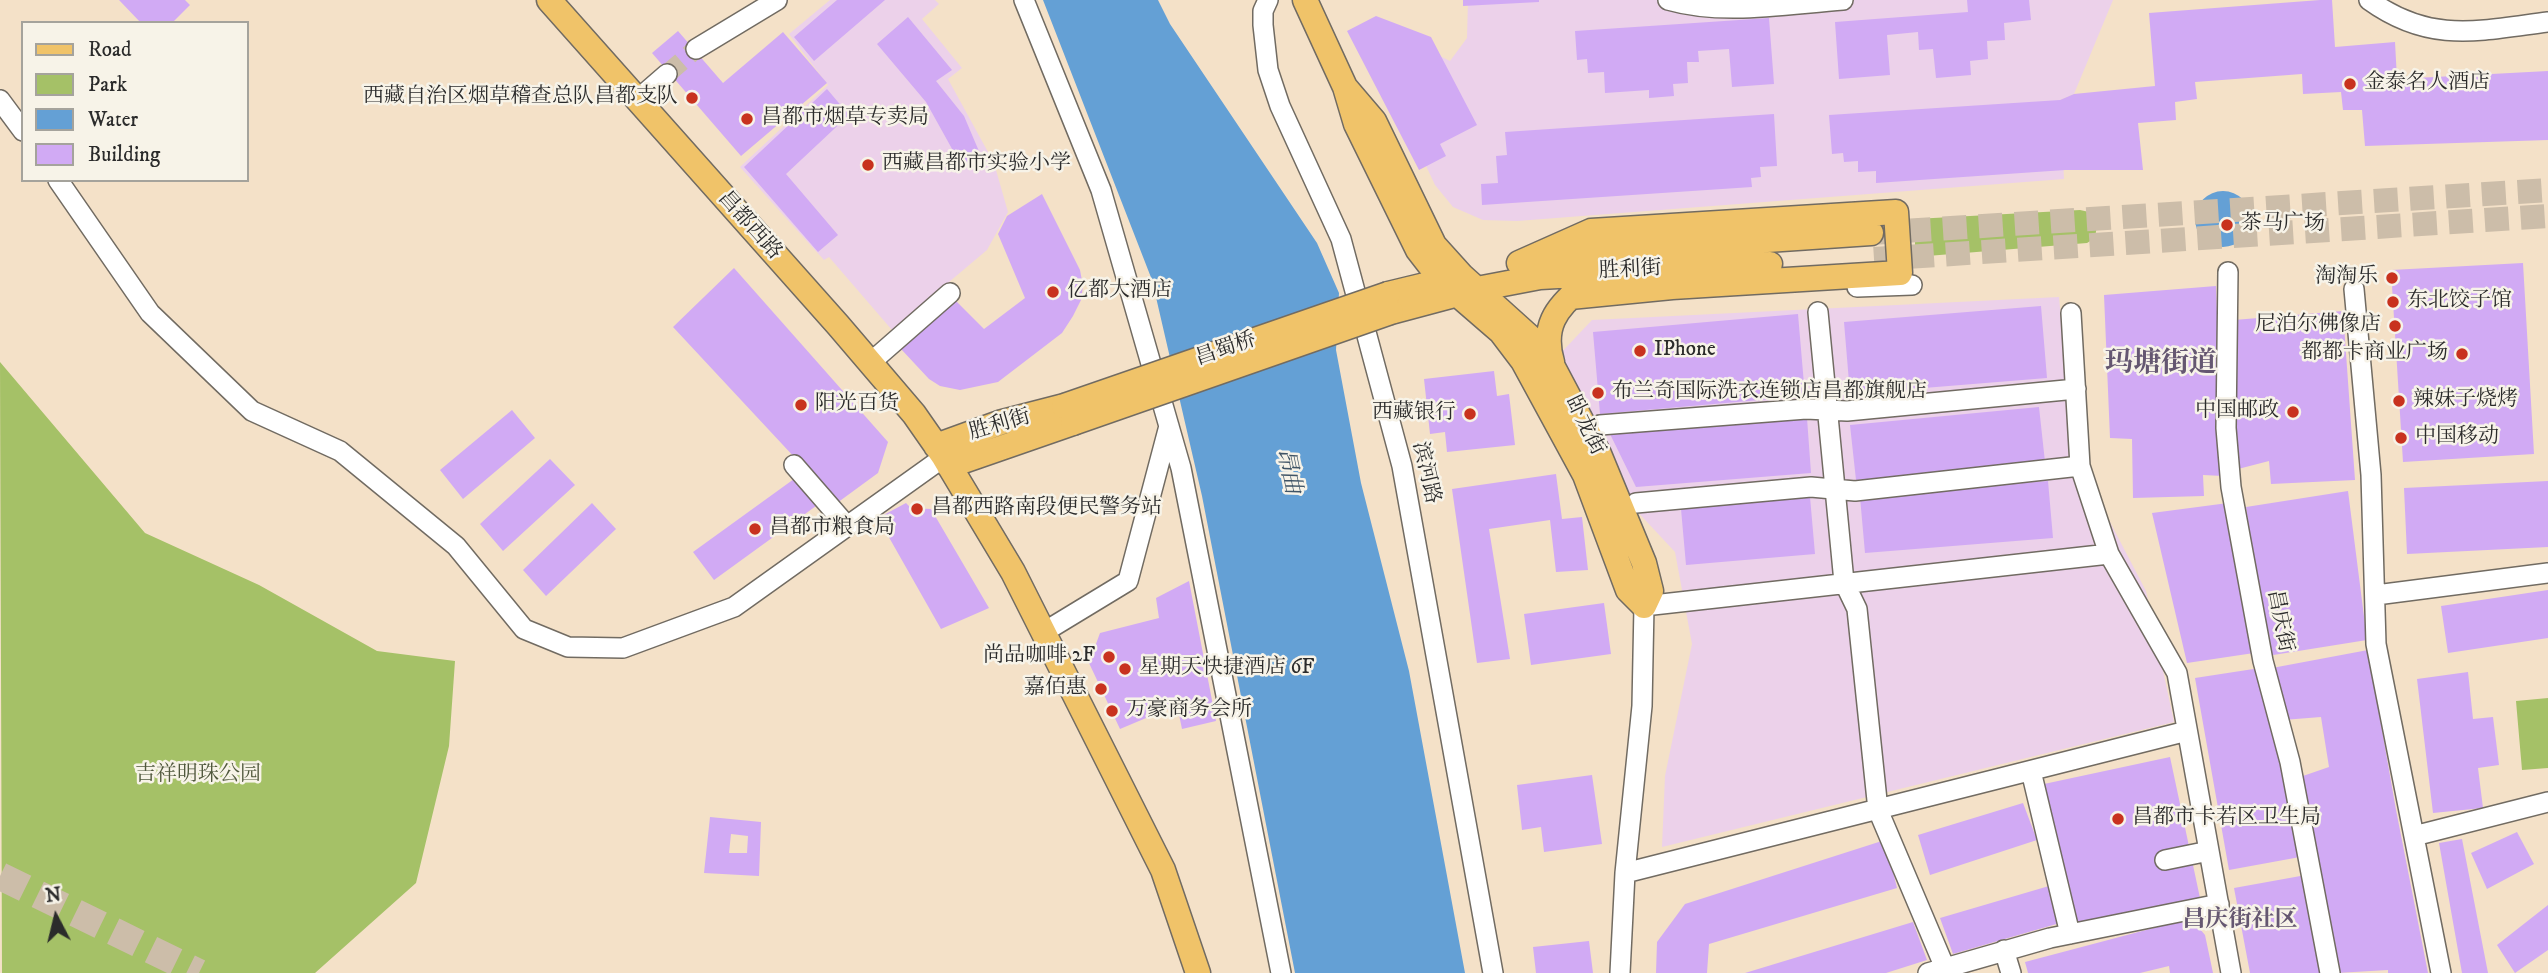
<!DOCTYPE html>
<meta charset="utf-8">
<style>
body{margin:0}
#map{position:relative;width:2548px;height:973px;overflow:hidden;background:#f4e1c8;font-family:"IM FELL DW Pica",serif}
canvas{display:block}
.legend{position:absolute;left:21px;top:21px;width:228px;height:161px;box-sizing:border-box;background:#f7f3e8;border:2px solid #a5a39c;margin:0;padding:9px 12px;list-style:none;font-size:21px;color:#2b2b2b}
.legend li{display:flex;align-items:center;gap:14px;height:35px}
.legend b{width:35px;border:2px solid #a5a39c}
.north{position:absolute;left:21px;top:882px;width:70px;height:70px;-webkit-text-stroke:5px #f7f3e8;paint-order:stroke;rotate:353deg;font-size:19px;font-weight:700;line-height:28px;text-align:center;color:#2b2b2b}
.north::after{content:'';display:block;margin:auto;width:24px;height:32px;background:#2b2b2b;clip-path:polygon(50% 0,100% 100%,50% 72%,0 100%)}
</style>
<div id="map">
<canvas width="2548" height="973"></canvas>
<ul class="legend">
<li><b style="height:9px;background:#f0c369"></b>Road</li>
<li><b style="height:19px;background:#a5c167"></b>Park</li>
<li><b style="height:19px;background:#64a0d5"></b>Water</li>
<li><b style="height:19px;background:#d1aaf4"></b>Building</li>
</ul>
<div class="north">N</div>
</div>
<script>
const context = document.querySelector('canvas').getContext('2d');
context.lineJoin = 'round';
function fill(path, color) {
  context.fillStyle = color;
  context.fill(path, 'evenodd');
}
function strokePath(path, color, width, dash) {
  context.strokeStyle = color;
  context.lineWidth = width;
  context.lineCap = dash ? 'butt' : 'round';
  context.setLineDash(dash || []);
  context.stroke(path);
}
function drawText(font, color, halo, rows, align = 'center') {
  context.font = font + ' "IM FELL DW Pica","Noto Serif SC",serif';
  context.lineWidth = 5;
  context.setLineDash([]);
  context.textBaseline = 'middle';
  context.strokeStyle = halo;
  context.fillStyle = color;
  for (const [text, x, y, turn = 0] of rows) {
    context.save();
    context.translate(x, y);
    context.rotate((+turn || 0) * Math.PI / 180);
    context.textAlign = isNaN(turn) ? turn : align;
    if (halo) context.strokeText(text, 0, 0);
    context.fillText(text, 0, 0);
    context.restore();
  }
}
const built = new Path2D(`
 M830,0H935L939,4L922,19L962,68L948,79L994,163L1008,212L987,250L892,330L829,257L824,260L740,167L828,85L789,34Z
 M1468,0H2113L2074,94L2060,100L2064,179L1517,221L1483,220L1453,207L1435,185L1371,48L1394,33L1450,61L1467,38Z
 M2059,297L2073,451L2146,591L2174,722L1662,847L1665,776L1692,644L1675,552L1634,508L1557,357L1592,320Z`);
const green = new Path2D(`
 M2080,210L2089,212L2097,225L2095,238L2087,243L1915,257V219Z
 M0,362L145,533L259,585L377,651L455,661L449,746L416,883L315,973H2Z
 M2548,698V768L2522,770L2516,701Z`);
const water = new Path2D(`
 M1043,0H1158L1170,24L1317,243L1339,293L1336,350L1361,483L1409,671L1465,973H1295L1202,496L1152,280Z
 M2195 219a28 28 0 1 1 56 0a28 28 0 1 1-56 0Z`);
const building = new Path2D(`
 M119,0H185L190,5L172,23H141Z
 M837,0H885L814,61L794,37Z
 M1463,0H1539V2L1463,6Z
 M1967,0H2029L2031,20L2004,23L2005,40L1987,41L1988,59L1970,61L1971,75L1936,78L1933,49L1919,50L1918,32L1887,35L1890,75L1839,79L1835,22L1968,12Z
 M2320,0H2332L2335,47L2395,42L2397,79L2548,71V140L2365,146L2362,110H2343L2341,92L2303,94L2302,74L2195,82L2197,99L2175,102L2176,120L2138,123L2143,170H2065L1876,183V171L1858,172V161L1844,162L1843,153L1832,154L1829,115L2060,100L2074,94L2155,86L2149,13Z
 M1376,16L1431,37L1477,125L1440,144L1446,156L1419,170L1347,31Z
 M908,17L952,70L936,81L964,116L981,156L961,165L926,102L877,44Z
 M1769,18L1774,84L1732,87L1729,49L1698,51L1699,62H1687L1688,83L1673,84L1674,96L1649,98V90L1605,93L1604,72L1588,73L1587,59L1577,60L1575,31Z
 M678,31L723,83L783,32L827,83L741,156L652,53Z
 M827,89L849,115L786,174L838,235L818,252L744,167Z
 M1774,114L1777,166L1760,167L1761,177L1751,178L1752,187L1482,205L1481,184L1498,183L1496,156L1507,155L1505,132Z
 M1042,194L1080,270L1083,286L1081,300L1073,316L1062,333L998,382L960,390L940,386L929,379L901,349L955,300L984,329L1025,298L998,234L1007,216Z
 M2523,263L2534,454L2403,462L2391,270Z
 M734,268L888,442L878,473L837,503L673,327Z
 M2216,286L2223,476L2203,475L2204,496L2133,498L2132,439L2110,438L2104,295Z
 M2041,306L2047,378L1850,394L1844,322Z
 M2343,311L2355,480L2271,484L2269,461L2238,469L2234,320Z
 M1798,314L1805,396L1600,414L1593,332Z
 M1494,371L1497,396L1509,394L1515,445L1447,452L1445,432L1430,434L1424,379Z
 M2039,407L2045,462L1856,480L1850,425Z
 M512,410L535,438L463,499L440,470Z
 M1807,418L1811,473L1636,487L1610,434Z
 M550,459L575,485L503,551L480,524Z
 M1556,474L1562,519L1582,517L1588,570L1556,572L1550,520L1489,529L1510,659L1477,663L1452,489Z
 M794,479L816,506L714,580L693,552Z
 M2048,481L2053,538L1865,553L1860,497Z
 M2548,481V547L2407,554L2404,488Z
 M2348,491L2367,640L2267,656L2246,507Z
 M1810,497L1815,554L1686,565L1681,509Z
 M592,503L616,529L546,596L523,570Z
 M906,503L911,508L931,509L989,608L941,629L878,518Z
 M2228,503L2254,653L2187,663L2152,513Z
 M1189,581L1216,721L1182,729L1177,705L1120,729L1089,663L1100,633L1159,618L1156,598Z
 M2548,590V638L2448,653L2441,606Z
 M1604,603L1611,654L1531,665L1524,614Z
 M2368,650L2396,810L2428,973H2388V970L2337,973L2300,777L2329,767L2321,717L2283,720L2272,668Z
 M2260,668L2300,857L2229,870L2195,678Z
 M2468,672L2473,719L2493,717L2499,765L2478,768L2483,808L2433,813L2417,679Z
 M2170,757L2200,898L2075,925L2044,784Z
 M1592,775L1602,844L1544,852L1541,827L1522,830L1517,785Z
 M2023,803L2037,840L1930,875L1918,835Z
 M710,817L761,822L759,876L704,873ZM731,834L748,836L747,853H729Z
 M2517,832L2534,864L2487,889L2471,853Z
 M2462,839L2488,973H2462L2439,843Z
 M1885,840L1897,888L1709,944L1707,973H1656L1657,942L1685,904Z
 M2306,875L2326,973H2250L2234,888Z
 M2049,886L2060,923L1953,954L1940,918Z
 M2548,905V950L2515,973L2497,945Z
 M2180,921L2195,923L2205,935L2213,973H2170L2169,966L2140,973H2028L2025,962Z
 M1913,922L1927,960L1886,973H1745Z
 M1589,941L1593,973H1536L1533,947Z`);
const minorTunnel = new Path2D(`
 M667,74L696,49`);
const majorTunnel = new Path2D(`
 M1871,233L2548,190
 M1874,259L2548,216`);
const highwayTunnel = new Path2D(`
 M0,876L199,973`);
const minor = new Path2D(`
 M1024,0L1101,190L1181,468L1281,973
 M1268,0L1263,11V25L1268,70L1280,106L1341,239L1402,466L1493,973
 M1668,0C1724,16 1787,4 1843,0
 M2369,0C2430,44 2478,31 2548,22
 M696,49L777,0
 M0,100L23,131
 M637,100L667,74
 M58,180L150,313L252,411L340,451L456,546L524,629L568,647L623,648L734,607L944,457
 M2228,272L2226,428L2231,487L2263,661L2290,762L2330,973
 M1857,287L1912,285
 M2354,289L2371,475L2376,644L2441,973
 M1818,312L1844,582L1857,609L1878,810L1945,968
 M2071,313L2080,466L2109,554L2177,673L2231,973
 M870,363L950,293
 M1600,425L1806,409L1847,411L2076,389
 M794,465L847,526
 M1636,503L1811,487L1855,491L2080,466
 M2376,595L2548,573
 M1044,632L1128,581L1169,426
 M2031,771L2070,934
 M2414,836L2548,802
 M2165,860L2209,851
 M1625,873L2187,731
 M2004,950L2011,973
 M1620,973L1625,873L1642,706L1644,606L2109,554
 M1928,973L2050,938L2219,904`);
const major = new Path2D(`
 M549,0L838,325L914,414L944,457L1013,572L1163,870L1198,973
 M1305,0L1345,87L1356,124L1418,250L1442,281L1501,332L1523,361L1585,475L1628,590L1644,606L1651,591L1644,563L1599,454L1553,367L1533,340L1462,276L1434,245L1374,121L1345,87
 M1547,259L1604,251L1871,233
 M1519,263L1591,231L1896,212L1900,273L1672,287L1570,297
 M1388,294L1446,280
 M1391,312L1477,289L1540,277L1770,264
 M1552,362C1542,328 1555,308 1582,287
 M936,446L1002,422L1064,406
 M949,466L1073,423`);
const majorBridge = new Path2D(`
 M1064,406L1388,294
 M1073,423L1391,312`);
const markers = [
 [2350,84,7,"#c8321e"],
 [692,98,7,"#c8321e"],
 [747,119,7,"#c8321e"],
 [868,165,7,"#c8321e"],
 [2227,225,7,"#c8321e"],
 [2392,278,7,"#c8321e"],
 [1053,292,7,"#c8321e"],
 [2393,302,7,"#c8321e"],
 [2395,326,7,"#c8321e"],
 [1640,351,7,"#c8321e"],
 [2462,354,7,"#c8321e"],
 [1598,393,7,"#c8321e"],
 [2399,401,7,"#c8321e"],
 [801,405,7,"#c8321e"],
 [2293,412,7,"#c8321e"],
 [1470,414,7,"#c8321e"],
 [2401,438,7,"#c8321e"],
 [917,509,7,"#c8321e"],
 [755,529,7,"#c8321e"],
 [1109,657,7,"#c8321e"],
 [1125,669,7,"#c8321e"],
 [1101,689,7,"#c8321e"],
 [1112,711,7,"#c8321e"],
 [2118,819,7,"#c8321e"]
];
const poiNames = [
 ["金泰名人酒店",2364,84],
 ["西藏自治区烟草稽查总队昌都支队",678,98,"right"],
 ["昌都市烟草专卖局",761,119],
 ["西藏昌都市实验小学",882,165],
 ["茶马广场",2241,225],
 ["淘淘乐",2378,278,"right"],
 ["亿都大酒店",1067,292],
 ["东北饺子馆",2407,302],
 ["尼泊尔佛像店",2381,326,"right"],
 ["IPhone",1654,351],
 ["都都卡商业广场",2448,354,"right"],
 ["布兰奇国际洗衣连锁店昌都旗舰店",1612,393],
 ["辣妹子烧烤",2413,401],
 ["阳光百货",815,405],
 ["中国邮政",2279,412,"right"],
 ["西藏银行",1456,414,"right"],
 ["中国移动",2415,438],
 ["昌都西路南段便民警务站",931,509],
 ["昌都市粮食局",769,529],
 ["尚品咖啡 2F",1095,657,"right"],
 ["星期天快捷酒店 6F",1139,669],
 ["嘉佰惠",1087,689,"right"],
 ["万豪商务会所",1126,711],
 ["昌都市卡若区卫生局",2132,819]
];
const streetNames = [
 ["昌都西路",749,226,48],
 ["胜利街",1630,271,-3],
 ["昌蜀桥",1226,350,-19],
 ["胜利街",1000,426,-16],
 ["卧龙街",1584,426,64],
 ["滨河路",1425,473,77],
 ["昌庆街",2279,621,79]
];
const parkNames = [
 ["吉祥明珠公园",198,776]
];
const waterNames = [
 ["昂曲",1287,471,78]
];
const neighbourhoodNames = [
 ["昌庆街社区",2240,921]
];
const districtNames = [
 ["玛塘街道",2161,365]
];
fill(built, '#ecd1ea');
fill(green, '#a5c167');
fill(water, '#64a0d5');
fill(building, '#d1aaf4');
strokePath(minorTunnel, '#ccbda9', 19, [19, 10]);
strokePath(majorTunnel, '#ccbda9', 24, [24, 12]);
strokePath(highwayTunnel, '#ccbda9', 28, [28, 14]);
strokePath(minor, '#716b62', 22);
strokePath(major, '#716b62', 27);
strokePath(minor, '#fff', 19);
strokePath(major, '#f0c369', 24);
strokePath(majorBridge, '#716b62', 27, []);
strokePath(majorBridge, '#f0c369', 24);
for (const [x, y, r, color] of markers) {
  const dot = new Path2D();
  dot.arc(x, y, r, 0, 2 * Math.PI);
  context.fillStyle = color;
  context.fill(dot);
  strokePath(dot, '#f7f3e8', 2.5);
}
drawText('21px', '#2b2b2b', '#f7f3e8', poiNames, 'left');
drawText('21px', '#2b2b2b', '#f7f3e8', streetNames);
drawText('21px', '#50583d', '#f7f3e8', parkNames);
drawText('italic 23px', '#3f5466', '#f7f3e8', waterNames);
drawText('bold 23px', '#655771', '#f7f3e8', neighbourhoodNames);
drawText('bold 28px', '#655771', '#f7f3e8', districtNames);
</script>
